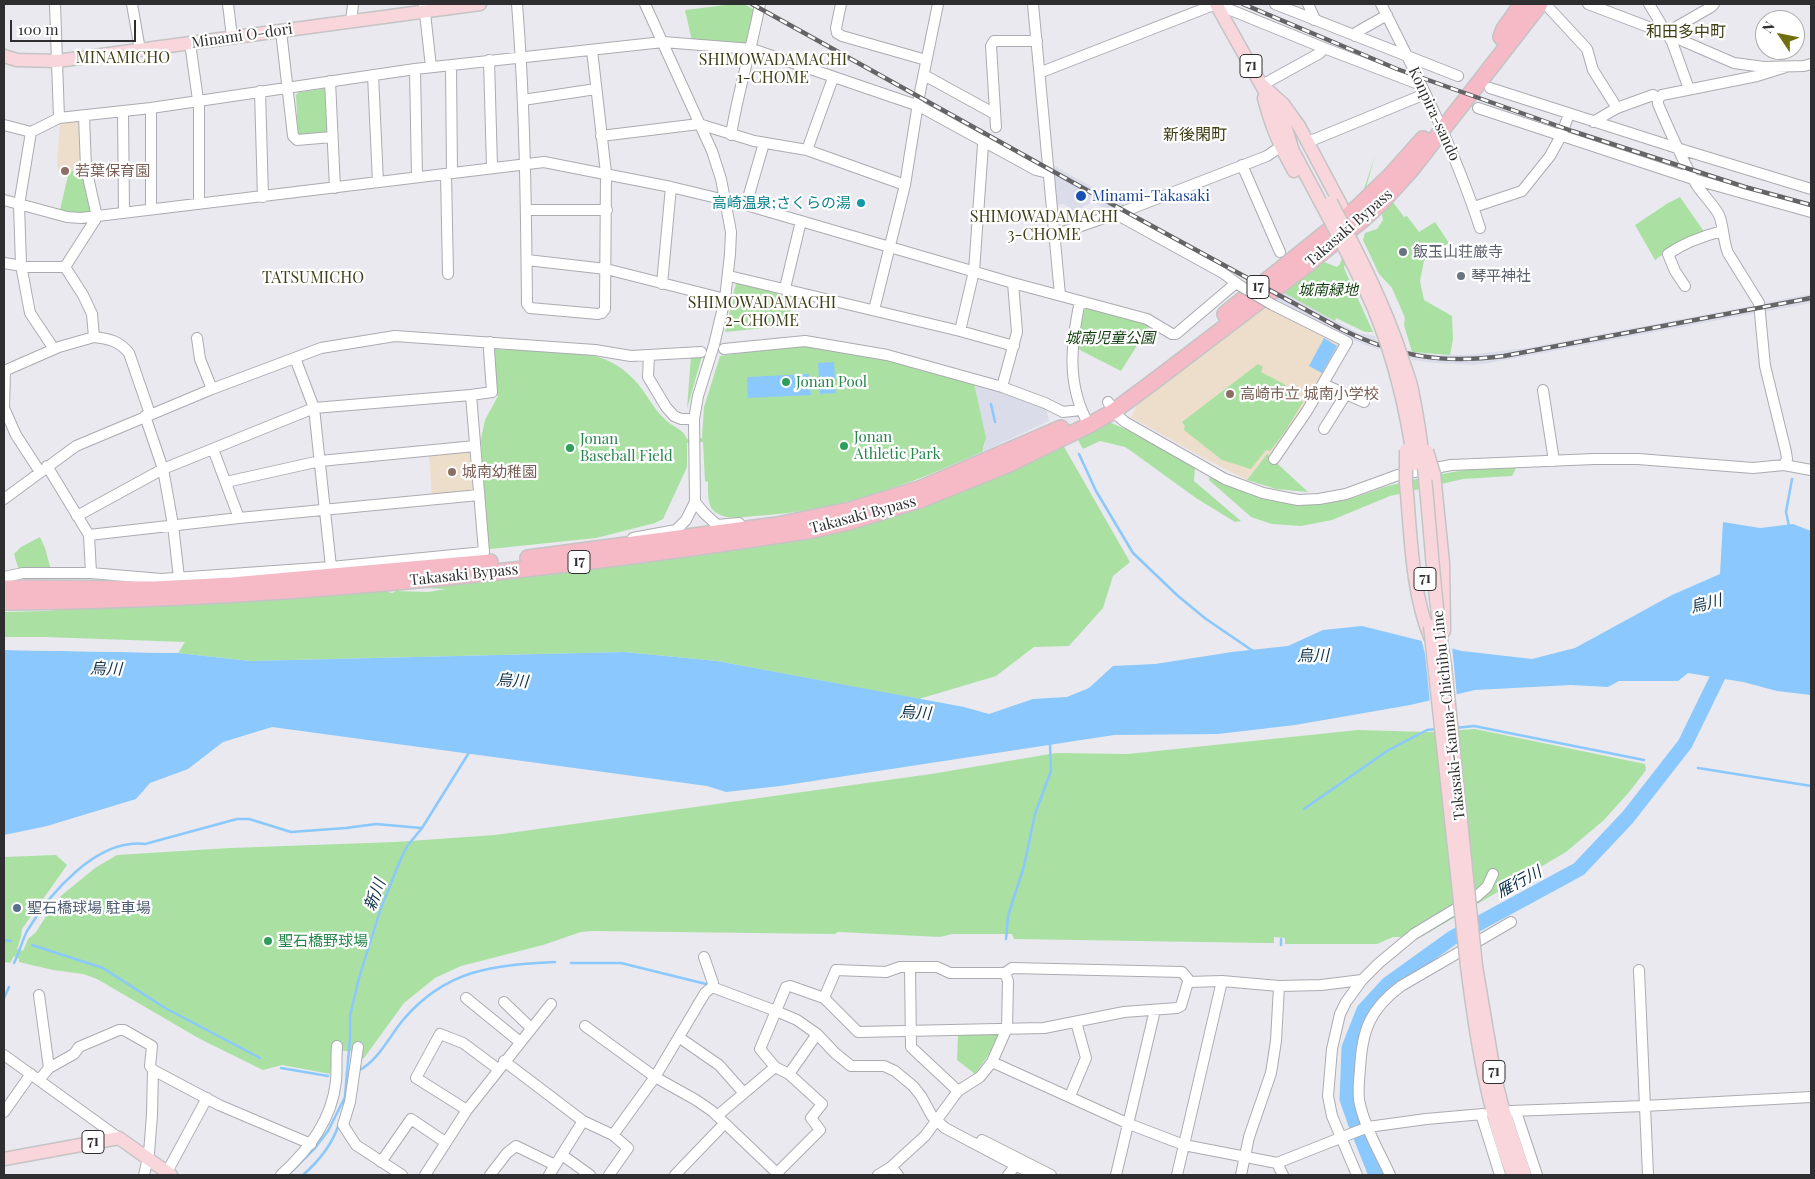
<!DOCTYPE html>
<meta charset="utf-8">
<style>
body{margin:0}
#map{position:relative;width:1815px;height:1179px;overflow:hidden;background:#e9e9ef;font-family:"Playfair Display",serif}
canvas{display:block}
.frame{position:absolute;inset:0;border:5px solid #2e2e30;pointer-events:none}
.north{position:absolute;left:1755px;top:10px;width:50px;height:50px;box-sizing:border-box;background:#fff;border:1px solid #ababac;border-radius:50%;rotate:304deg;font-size:14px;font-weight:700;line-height:20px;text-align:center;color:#2e2e30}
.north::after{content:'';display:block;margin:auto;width:18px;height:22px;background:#706e0f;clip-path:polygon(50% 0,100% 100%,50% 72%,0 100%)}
.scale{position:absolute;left:10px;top:20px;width:126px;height:22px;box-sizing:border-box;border:2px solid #2e2e30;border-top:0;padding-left:6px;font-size:15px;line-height:18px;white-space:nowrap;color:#2e2e30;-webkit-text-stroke:4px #fff;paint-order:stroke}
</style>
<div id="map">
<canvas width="1815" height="1179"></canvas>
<div class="frame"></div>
<div class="north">N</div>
<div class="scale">100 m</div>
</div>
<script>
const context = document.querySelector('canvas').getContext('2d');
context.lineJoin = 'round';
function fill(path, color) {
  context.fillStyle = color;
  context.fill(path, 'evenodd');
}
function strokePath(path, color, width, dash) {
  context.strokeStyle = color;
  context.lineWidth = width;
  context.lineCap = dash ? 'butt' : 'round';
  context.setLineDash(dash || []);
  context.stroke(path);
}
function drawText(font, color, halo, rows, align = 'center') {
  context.font = font + ' "Playfair Display","Noto Sans JP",serif';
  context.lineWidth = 4.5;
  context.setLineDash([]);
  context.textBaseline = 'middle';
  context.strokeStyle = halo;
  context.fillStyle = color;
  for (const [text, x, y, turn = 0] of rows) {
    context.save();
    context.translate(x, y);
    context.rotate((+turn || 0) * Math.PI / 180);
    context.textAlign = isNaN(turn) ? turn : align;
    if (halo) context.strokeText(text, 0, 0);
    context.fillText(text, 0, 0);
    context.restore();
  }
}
const built = new Path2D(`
 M1051,164L1125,205L1110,212L1093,201L1075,212L1064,204L1056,205Z
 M1284,293L1358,333L1375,336L1379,350L1343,336L1275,300Z
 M1811,294V303L1763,312L1762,303Z
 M1756,305L1757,313L1489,363L1474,365L1436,363L1412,360L1410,351L1437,355H1466L1527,348Z
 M974,383L1046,407L1049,421L982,452L985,444Z`);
const education = new Path2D(`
 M79,120L82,123L85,172L69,171L68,174L59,172L57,164L60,122Z
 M1262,306L1267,309L1269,307L1342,342L1315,393L1271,457L1267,454L1247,480L1202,457L1131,417L1136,407L1133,403Z
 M469,450L474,453L476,491L432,497L429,454Z`);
const green = new Path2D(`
 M734,4H744L756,11L747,46L692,41L685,10Z
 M329,88L330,135H298L296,95L299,92Z
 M1375,155L1344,268L1373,332H1365L1336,318L1335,321L1284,293L1324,262L1337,267L1340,264Z
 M69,171L85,172L94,212L73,214L60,210Z
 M1680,197L1705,233L1673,247L1655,260L1635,225L1668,203Z
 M1393,202L1404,217L1407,216L1419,232L1435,222L1449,243L1424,261L1420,281L1424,300L1452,316L1453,339L1450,355L1412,352L1404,325L1405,318L1392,288L1379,274L1363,240L1365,233L1377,229L1383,220L1382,214Z
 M740,281L796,294L786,326L725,332L736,283Z
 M1088,307L1150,325L1121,371L1076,348L1084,310Z
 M800,345L888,360L974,383L986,438L982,452C906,486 839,511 755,516C741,517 726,521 714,511C707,505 708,491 708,482L705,481L703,442L687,443V467L663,519L655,523L596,538L490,549L486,546L481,439L485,420L498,396L495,394L493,351L495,349L508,350V347L568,352L569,354C601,352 626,366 644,392C651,402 658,414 668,422C674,427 684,430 687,439L702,438L704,407L720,356Z
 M691,356H702L687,409Z
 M1258,364L1263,367L1261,372L1286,385L1283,391L1303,402L1284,433L1270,451L1266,450L1251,469L1222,460L1184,430L1185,426L1182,422Z
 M1109,422L1138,435L1195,467L1194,481L1241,521L1235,522L1196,498L1131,451L1125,447L1100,441L1083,449L1077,438Z
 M1063,445L1130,562L1113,576L1103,608L1069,646L1034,647L996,676L919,699L717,661L624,652L250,661L178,653L185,642L45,637H4V612L46,611L100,606L374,589L392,593L396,591L428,592L446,589L402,587L648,559Z
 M1267,454L1308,492L1276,489L1247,480Z
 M1516,468L1512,476L1463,479L1390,496L1332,520L1301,526L1272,524L1251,517L1209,480L1210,476C1261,504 1300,512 1356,497C1368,493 1380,488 1392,485C1414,479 1437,475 1459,471C1478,468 1497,469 1516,468Z
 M40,537L45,548L51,570L19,571L14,554L21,547Z
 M1475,729L1645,764L1646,770L1630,791L1604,820L1566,852L1421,937H1393L1377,944H1285V938L1274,937V943H1264L1014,939L1012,934H952L940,937L838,932L835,934L592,931L581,932L543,945L461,966L435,978L404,1003L364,1058L359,1060V1052L334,1050L330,1074L282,1065L263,1070L200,1039L97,979L83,974L53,970L19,962V959L14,956L10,963L4,962V857L56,855L67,865L22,929L21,937L17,949L23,951L28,939L36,932L55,902L62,895L95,868L117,855L230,848L395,842L495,835L931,774L1056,753L1128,754L1358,730L1429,732Z
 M999,1033L994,1047L975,1074L957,1060L958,1035Z`);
const water = new Path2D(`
 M1324,338L1337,346L1322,373L1309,366Z
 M834,362L836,393L820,394L818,363Z
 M809,374L811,395L748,398L747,377Z
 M1723,522L1760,528L1793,524L1811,531V695L1777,691L1743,682L1688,673L1678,681H1619L1608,687L1571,685L1475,690L1410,705L1295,725L1218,734L1114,735L780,786L726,792L707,786L272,727L223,742L188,769L150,783L136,799L47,826L4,835V650L178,653L250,661L624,652L717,661L964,707L989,714L1033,699L1067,697L1089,688L1113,666L1155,664L1232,652L1288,646L1323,630L1362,626L1462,651L1532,659L1575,648L1672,595L1720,574Z`);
const pier = new Path2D(`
 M1421,638L1452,646L1457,697L1430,703L1425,654Z
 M4,648H38L180,651L178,653L4,650Z`);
const stream = new Path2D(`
 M991,404L995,422
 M1079,454L1096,491L1133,553L1178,596L1206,619L1253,651
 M1789,526L1786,512L1792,479
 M1455,728L1474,726L1644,760
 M1698,768L1811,786
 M1304,809L1387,751L1427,730L1437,729
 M1006,939L1008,916L1024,866L1035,814L1051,771L1050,745
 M1281,939V945
 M4,940L11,941
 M32,945L103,968L165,1008L260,1058
 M14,963C19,953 22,941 27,931C50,893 97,838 145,844L237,819H249L291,832L346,828L376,824L421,828
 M571,963H621L706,984
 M4,998L9,987
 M281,1068L328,1076
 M358,1071C378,1061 389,1037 403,1020C446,969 494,965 555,962
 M344,1107L350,1038V1016L359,978L381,908L402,856L408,845L422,828L470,751
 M290,1173L315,1148L328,1131L344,1099
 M303,1175C319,1161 332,1145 339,1124`);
const river = new Path2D(`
 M1376,1175L1355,1122L1347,1099L1349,1048L1364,1010L1388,984L1452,938L1579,869L1628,817L1685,744L1726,660`);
const minor = new Path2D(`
 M55,4L59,118
 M132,4L140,50
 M228,4L232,37
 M424,4L431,67
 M517,4C525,104 526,204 527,304L530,308L598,314L602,313L605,309L606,173L592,50
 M841,4L836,28L837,33L842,36L926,60
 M1033,4L1060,295
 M1216,4L1324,48L1421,85
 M1275,4L1458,76
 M1308,4L1314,17V20
 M1381,4C1418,77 1455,150 1480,228
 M1588,4L1667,34L1734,63L1764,67L1804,66L1811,64
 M1649,4L1672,42L1689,89
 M1549,8L1587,49L1593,70L1617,108
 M351,22L353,4
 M281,31L293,136L297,140L332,137
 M1667,34L1671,30L1711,7L1714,4
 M1355,36L1357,32L1387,15
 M190,43L199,107V204
 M489,60L492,167
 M451,65L452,173
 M415,69L417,177
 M1040,70L1044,71L1216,4
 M373,75L378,182
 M924,75L995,114
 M330,81L335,188
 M1262,85L1320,53L1324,48
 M1490,88L1677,148L1811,189
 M260,91L263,197
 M523,100L596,89
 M151,108V209
 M1478,108L1693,179L1811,212
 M123,111L124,213
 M84,116L86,168L97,217L65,267L83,295L92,314L94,337C110,339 119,341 129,353L150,414
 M1593,122L1617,108L1653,95L1658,99
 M4,125L31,132L59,118L151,108L415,69L663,42L752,49L919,106L1036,170L1048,173
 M996,127L991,46L994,41H1037
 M31,132L19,205L21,265L30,313L54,349
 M731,135C738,90 752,48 760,4
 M601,136L699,124L754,141L807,150L905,185
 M1308,142L1425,94
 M807,150L833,78
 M1242,165L1280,252
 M446,174L448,274
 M4,200L67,217L81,218L544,162L671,187L746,205L1013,283L1147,319L1172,334H1176L1236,283
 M746,205L764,143
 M1474,207L1522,191L1550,156L1561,136L1569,114
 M526,210H607
 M1116,214L1223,273L1239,285
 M1054,235L1125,211L1267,156L1280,147
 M527,260L606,269L725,299
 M4,263L28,267H65
 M729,276L960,331L1014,346
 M662,284L671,187
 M1685,286L1675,271L1668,254C1684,243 1703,236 1722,231
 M785,288L801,221
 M1080,301C1071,344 1066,385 1089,425
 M1273,305L1347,342L1307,411L1274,459
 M874,310L905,185L919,97L938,4
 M960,331L974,271L983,145L985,141
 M197,338L200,359L212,389
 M724,349L805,341L887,355L1002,387L1045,403L1063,412L1080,410
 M649,355L648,377L666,407L674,416L681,419H694
 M295,358L314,408L331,567
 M5,370L4,408L16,435L40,472
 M4,371L59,347L94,337
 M1323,384L1364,402
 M1002,387L1017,332L1013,283
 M1543,390L1554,461
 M1108,402L1118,416L1125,422L1225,479L1263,493L1298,500L1319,499L1346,494L1398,475L1451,465L1594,459H1638L1753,468L1784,465L1811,470
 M145,416L163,469L173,525L179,578
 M1324,429L1346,394
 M213,449L239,518
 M1784,465L1787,459L1786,452L1765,366L1759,303L1728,253C1723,241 1724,227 1719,215C1713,204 1703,195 1696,184C1681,158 1670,132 1658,104V99L1662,95L1757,76L1786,67
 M47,466L89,535L91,573
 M226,482L320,461L475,446
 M4,499L76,446L212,389L321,348L395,336L595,350L631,356L701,352
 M695,502L704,513L717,525L739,523
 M77,516L163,469L314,408L471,395L492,392L489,350L490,342
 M89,535L239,518L479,495
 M633,538L676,530L686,520L695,502L694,419L698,396L714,345L725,299L730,254L731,232L725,200L721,179L712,151L645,4
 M4,577L23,573H91L161,579L331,567L484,552L471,395
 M704,957L713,983L712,987
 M910,967L911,1047L958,1091
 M1639,970L1648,1175
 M1188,982L1222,981L1279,986L1321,985L1362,980
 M466,998L520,1042
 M504,1002L531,1028
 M585,1026L655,1077L696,1100L712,1111L779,1175
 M680,1038L719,1065L743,1092
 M358,1047L350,1102L343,1125L356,1145L402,1175
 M4,1055L119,1138
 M504,1061L583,1121L613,1135L655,1077L705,993L712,987L776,1011L797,1020L817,1034L835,1053L851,1066H884L895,1071L913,1086L921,1096L932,1116L945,1128L1034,1175
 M992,1062L1129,1124L1184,1145L1277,1163L1368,1127L1426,1119L1483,1114
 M775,1067L789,1074L822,1104L811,1118L820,1130L777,1173
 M49,1068L74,1054L79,1047L119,1030H124L152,1046L150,1066L153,1070L152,1115L149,1153L144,1175
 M153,1070L219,1105L311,1144
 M789,1074L817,1034
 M39,1080L49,1068L39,995
 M1070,1096L1086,1058L1076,1022
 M467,1110L416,1078L440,1034L463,1043L498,1069
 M1511,1111L1644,1106L1811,1097
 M4,1112L31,1074
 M1516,1112L1537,1175
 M1481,1114L1500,1175
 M717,1116L775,1067L760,1049L786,987L790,986L824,998L858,1032L1044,1028L1124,1012L1177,1008L1181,1006L1188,982V979L1182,972L1012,968L1005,973H950L937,967H900L886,972L836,970L824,998
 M982,1140L1051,1175
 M562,1155L590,1175
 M381,1162L411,1119L445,1142
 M1277,1163L1283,1175
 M891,1167L898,1175
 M167,1172L207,1098
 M281,1175C309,1149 332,1120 336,1081C337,1069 336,1058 337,1046
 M425,1175L467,1110L551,1004
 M490,1175L507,1153L516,1146L555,1165
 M549,1175L583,1121
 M609,1175L628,1148L613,1135
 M675,1175L724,1124
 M878,1175L891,1167L925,1136L958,1091L980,1077L992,1062L1007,1028L1008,981L1005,973
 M1008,1175L1020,1160
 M1116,1175L1155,1010
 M1177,1175L1222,981
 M1241,1175L1249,1137L1271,1073L1276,1041L1279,986
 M1357,1175L1332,1116L1328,1096L1332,1049L1340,1014L1346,1002L1362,980L1379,963L1414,934L1477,896L1487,887L1493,874
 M1390,1175C1379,1151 1364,1126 1359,1100C1358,1090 1359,1079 1360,1069C1362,1030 1370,1009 1401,986L1511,922`);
const major = new Path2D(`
 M1216,4L1286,129L1293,151L1323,207
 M4,56L17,60L57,61L480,4
 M1262,85L1283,104L1299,126L1341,205L1343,224
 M1264,98C1271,126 1280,146 1294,171
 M1434,474L1443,563L1444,631
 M1406,483C1411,534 1411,589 1430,637
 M1467,966C1476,1037 1487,1109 1513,1175
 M1476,966L1495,1078L1503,1109L1525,1175
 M4,1159L119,1138L171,1175`);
const highway = new Path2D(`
 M1501,37L1504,29L1522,4
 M1225,314L1358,207L1390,176L1423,139
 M528,558L777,525L850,510L922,488L1061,428
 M4,588L154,589L232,585L490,562
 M4,602C276,600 544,572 813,530L849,522L920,500L1007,465L1089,425L1114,411L1157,379L1308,264L1361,221L1381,203L1411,170L1540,4`);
const rail = new Path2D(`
 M752,4L1119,208L1343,330C1399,357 1443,364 1504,356L1811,298
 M1243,4L1397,69L1572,131L1745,187L1811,205`);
const minorBridge = new Path2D(`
 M1239,285L1273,305`);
const majorBridge = new Path2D(`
 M1331,202C1358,253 1384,303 1402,358C1405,368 1410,379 1412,390C1431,481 1429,575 1445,666L1476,966
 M1323,207C1341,241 1359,274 1374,309C1394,358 1407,412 1414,464
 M1427,451L1434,474
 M1406,483V450
 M1430,626L1467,966`);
const markers = [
 [65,171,5,"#8d6e63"],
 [1081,196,6,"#1a4fb4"],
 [861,203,5,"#0f9aa8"],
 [1403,252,5,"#6b7280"],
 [1461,276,5,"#6b7280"],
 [786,382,5,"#2e9e5b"],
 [1230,394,5,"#8d6e63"],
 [844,446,5,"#2e9e5b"],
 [570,448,5,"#2e9e5b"],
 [452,472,5,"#8d6e63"],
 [17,908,5,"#5c6f8a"],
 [268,941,5,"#2e9e5b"]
];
const shields = [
 [1251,66,22],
 [1258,287,22],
 [579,562,22],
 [1425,579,22],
 [1494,1072,22],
 [93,1142,22]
];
const shieldNames = [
 ["71",1251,66],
 ["17",1258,287],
 ["17",579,562],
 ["71",1425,579],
 ["71",1494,1072],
 ["71",93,1142]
];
const streetNames = [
 ["Minami O-dori",242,36,-8],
 ["Konpira-sando",1434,114,65],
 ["Takasaki Bypass",1349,228,-41],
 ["Takasaki Bypass",863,515,-15],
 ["Takasaki Bypass",464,575,-6],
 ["Takasaki-Kanna-Chichibu Line",1449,715,-96]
];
const educationNames = [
 ["若葉保育園",75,171],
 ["高崎市立 城南小学校",1240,394],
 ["城南幼稚園",462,472]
];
const transitNames = [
 ["Minami-Takasaki",1092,196]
];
const cultureNames = [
 ["高崎温泉;さくらの湯",851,203]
];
const worshipNames = [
 ["飯玉山荘厳寺",1413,252],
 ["琴平神社",1471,276]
];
const parkNames = [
 ["城南緑地",1328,290],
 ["城南児童公園",1110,338]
];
const leisureNames = [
 ["Jonan Pool",796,382],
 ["Jonan",854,437],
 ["Athletic Park",854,454],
 ["Jonan",580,439],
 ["Baseball Field",580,456],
 ["聖石橋野球場",278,941]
];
const serviceNames = [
 ["聖石橋球場 駐車場",27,908]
];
const neighbourhoodNames = [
 ["和田多中町",1686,32],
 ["MINAMICHO",123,58],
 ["SHIMOWADAMACHI",773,60],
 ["1-CHOME",773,78],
 ["新後閑町",1195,135],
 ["SHIMOWADAMACHI",1044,217],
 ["3-CHOME",1044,235],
 ["TATSUMICHO",313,278],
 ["SHIMOWADAMACHI",762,303],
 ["2-CHOME",762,321]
];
const waterNames = [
 ["烏川",1706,604,-14],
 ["烏川",1313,656,-1],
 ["烏川",106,669,2],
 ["烏川",512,681,4],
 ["烏川",915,713,3],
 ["雁行川",1519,882,-28],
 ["新川",375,895,-69]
];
fill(built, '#dbdce9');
fill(education, '#edddcb');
fill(green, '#aae1a3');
fill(water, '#8ac8fd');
fill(pier, '#e9e9ef');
strokePath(stream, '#8ac8fd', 2.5);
strokePath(river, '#8ac8fd', 15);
strokePath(minor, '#ababb1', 12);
strokePath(major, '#c4c4c5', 15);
strokePath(highway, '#c4c4c5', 18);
strokePath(minor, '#fff', 10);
strokePath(major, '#f9d6dc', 12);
strokePath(highway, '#f5bac5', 15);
strokePath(rail, '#646467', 4.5);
strokePath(rail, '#fff', 2.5, [8]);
strokePath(minorBridge, '#ababb1', 12, []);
strokePath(majorBridge, '#c4c4c5', 15, []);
strokePath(minorBridge, '#fff', 10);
strokePath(majorBridge, '#f9d6dc', 12);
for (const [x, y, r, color] of markers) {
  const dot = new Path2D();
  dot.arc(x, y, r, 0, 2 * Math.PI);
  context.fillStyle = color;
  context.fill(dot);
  strokePath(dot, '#fff', 2);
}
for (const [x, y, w] of shields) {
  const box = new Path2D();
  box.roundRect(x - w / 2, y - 11.5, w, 23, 4);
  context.fillStyle = '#fff';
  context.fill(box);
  strokePath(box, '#2e2e30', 1);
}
drawText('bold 14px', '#2e2e30', null, shieldNames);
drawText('15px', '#2e2e30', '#fff', streetNames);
drawText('15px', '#785e54', '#fff', educationNames, 'left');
drawText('15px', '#164399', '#fff', transitNames, 'left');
drawText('15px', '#0d838f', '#fff', cultureNames, 'right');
drawText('15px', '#5b616d', '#fff', worshipNames, 'left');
drawText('italic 15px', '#113e0d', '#fff', parkNames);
drawText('15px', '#27864d', '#fff', leisureNames, 'left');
drawText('15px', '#4e5e75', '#fff', serviceNames, 'left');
drawText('16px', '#3f3e15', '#fff', neighbourhoodNames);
drawText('italic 16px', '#0f324b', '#fff', waterNames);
</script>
